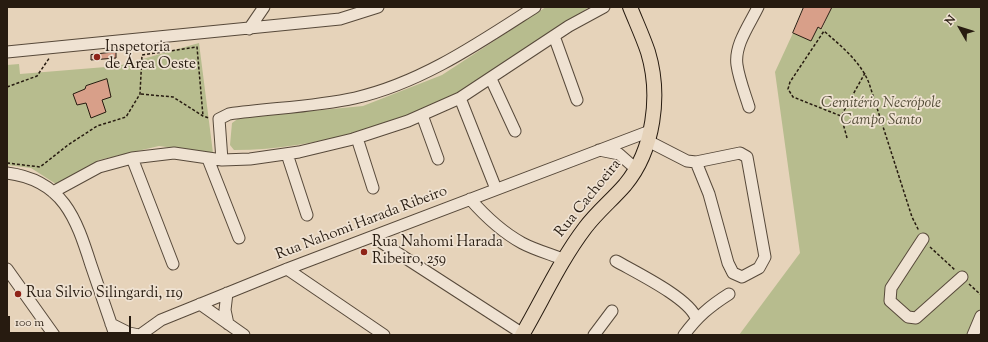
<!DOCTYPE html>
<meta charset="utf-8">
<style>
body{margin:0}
#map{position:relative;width:988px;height:342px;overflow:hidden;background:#e6d3ba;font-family:"Sorts Mill Goudy",serif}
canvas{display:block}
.frame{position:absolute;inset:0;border:8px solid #271b10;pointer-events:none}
.north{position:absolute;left:940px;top:8px;width:40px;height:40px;-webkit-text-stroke:3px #efe2d2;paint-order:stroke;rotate:309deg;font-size:11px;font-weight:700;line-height:16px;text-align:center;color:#271b10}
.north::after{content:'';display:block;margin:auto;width:14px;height:18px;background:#271b10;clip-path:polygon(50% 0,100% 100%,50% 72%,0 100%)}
.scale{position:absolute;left:8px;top:316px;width:123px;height:18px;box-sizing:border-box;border:2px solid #271b10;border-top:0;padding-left:5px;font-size:12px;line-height:14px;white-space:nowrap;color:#271b10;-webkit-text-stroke:3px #efe2d2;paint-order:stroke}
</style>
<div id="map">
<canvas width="988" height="342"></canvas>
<div class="frame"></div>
<div class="north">N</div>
<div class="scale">100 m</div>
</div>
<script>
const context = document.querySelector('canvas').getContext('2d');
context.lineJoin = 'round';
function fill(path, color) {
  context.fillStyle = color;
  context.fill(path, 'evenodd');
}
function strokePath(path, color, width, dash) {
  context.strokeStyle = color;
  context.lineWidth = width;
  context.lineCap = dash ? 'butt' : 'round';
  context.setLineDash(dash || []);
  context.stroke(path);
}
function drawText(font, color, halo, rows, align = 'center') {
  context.font = font + ' "Sorts Mill Goudy",serif';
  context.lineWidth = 3.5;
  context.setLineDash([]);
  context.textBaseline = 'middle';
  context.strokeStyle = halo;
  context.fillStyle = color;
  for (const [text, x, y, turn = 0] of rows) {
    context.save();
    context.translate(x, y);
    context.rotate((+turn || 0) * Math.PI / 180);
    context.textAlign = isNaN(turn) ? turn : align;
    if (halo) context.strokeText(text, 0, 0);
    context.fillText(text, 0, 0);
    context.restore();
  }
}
const green = new Path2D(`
 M546,7H589C565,24 541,40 517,57C506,65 494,75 482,81C405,121 321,150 234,150L230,145L232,123L239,118L363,106L442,75Z
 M832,7H981V335H739L800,253L775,72L793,33L811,41L818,27L822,29Z
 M199,43L213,153L159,146L99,160L56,184L31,168L7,165V65L19,64L20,74L118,66Z`);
const building = new Path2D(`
 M804,7H832L821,29L818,27L811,41L793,33Z
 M116,52V58L91,60V55Z
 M107,79L111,97L102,100L106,112L91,118L86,103L77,105L73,94L85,89L86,86Z`);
const path = new Path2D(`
 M865,73L841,116L793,97L788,89L790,82L824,31C842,47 860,61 869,83L912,217L919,231
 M7,87L37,76L50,57
 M141,94L173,97L203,116L209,118
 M841,116L847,138
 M7,163L40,167L68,145L97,126L126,117L140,94L142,55L197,47L203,116
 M930,247L955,270
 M969,284L981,295`);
const minor = new Path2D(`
 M249,29L264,7
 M554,36L577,100
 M7,52L340,19L378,7
 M491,79L515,131
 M460,98L496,189
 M749,107C745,94 739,79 737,65C734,45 750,24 758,7
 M422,115L438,159
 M357,138L373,188
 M648,141L687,161L696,162L740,153L747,157L765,257L759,268L742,277L733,273L728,263L709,194L696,162
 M599,150L619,154L636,169
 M287,154L307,215
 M132,158L173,264
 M208,159L239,238
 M222,160L219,119L229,114C271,108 314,107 355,98C421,83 479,43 535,7
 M7,173C63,180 76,218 91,265C99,289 107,312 115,335
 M53,192L99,167L132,158L174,153L222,160L250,159L299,152L353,139L408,121L460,98L569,26L604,7
 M470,199C485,216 502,232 522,243C535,250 550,254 563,259
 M373,237L523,334
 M923,239L891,288L890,301L908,317L916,318L962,277
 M616,261C635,272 689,298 696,318
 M7,269L54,335
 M287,269L384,335
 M227,293L225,310L228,324
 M200,304L244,335
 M111,324L129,333L139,335
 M140,335L161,320L287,269L650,131
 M594,335L612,311
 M684,335C697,317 710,306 729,294
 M973,335L981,316`);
const major = new Path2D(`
 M522,335C543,299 560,261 585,228C597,212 612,200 625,185C654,150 661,95 648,52C643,37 636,22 630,7`);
const markers = [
 [97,57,4,"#8f2418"],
 [364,252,4,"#8f2418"],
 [18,294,4,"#8f2418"]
];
const poiNames = [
 ["Inspetoria",105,48],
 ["de Área Oeste",105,65],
 ["Rua Nahomi Harada",372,243],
 ["Ribeiro, 259",372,260],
 ["Rua Silvio Silingardi, 119",26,294]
];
const parkNames = [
 ["Cemitério Necrópole",881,104],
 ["Campo Santo",881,121]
];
const streetNames = [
 ["Rua Cachoeira",589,199,-51],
 ["Rua Nahomi Harada Ribeiro",362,224,-21]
];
fill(green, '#b7bc8e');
fill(building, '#d89f89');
strokePath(building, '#271b10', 1);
strokePath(minor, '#57493a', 13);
strokePath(major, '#271b10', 16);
strokePath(path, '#271b10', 1.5, [3, 2]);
strokePath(minor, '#efe2d2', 11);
strokePath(major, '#e6d3ba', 14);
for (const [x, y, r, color] of markers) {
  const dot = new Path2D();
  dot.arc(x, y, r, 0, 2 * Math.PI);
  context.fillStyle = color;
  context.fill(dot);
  strokePath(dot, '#efe2d2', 1.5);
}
drawText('15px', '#271b10', '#efe2d2', poiNames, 'left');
drawText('italic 15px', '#524b36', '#efe2d2', parkNames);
drawText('15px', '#271b10', '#efe2d2', streetNames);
</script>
